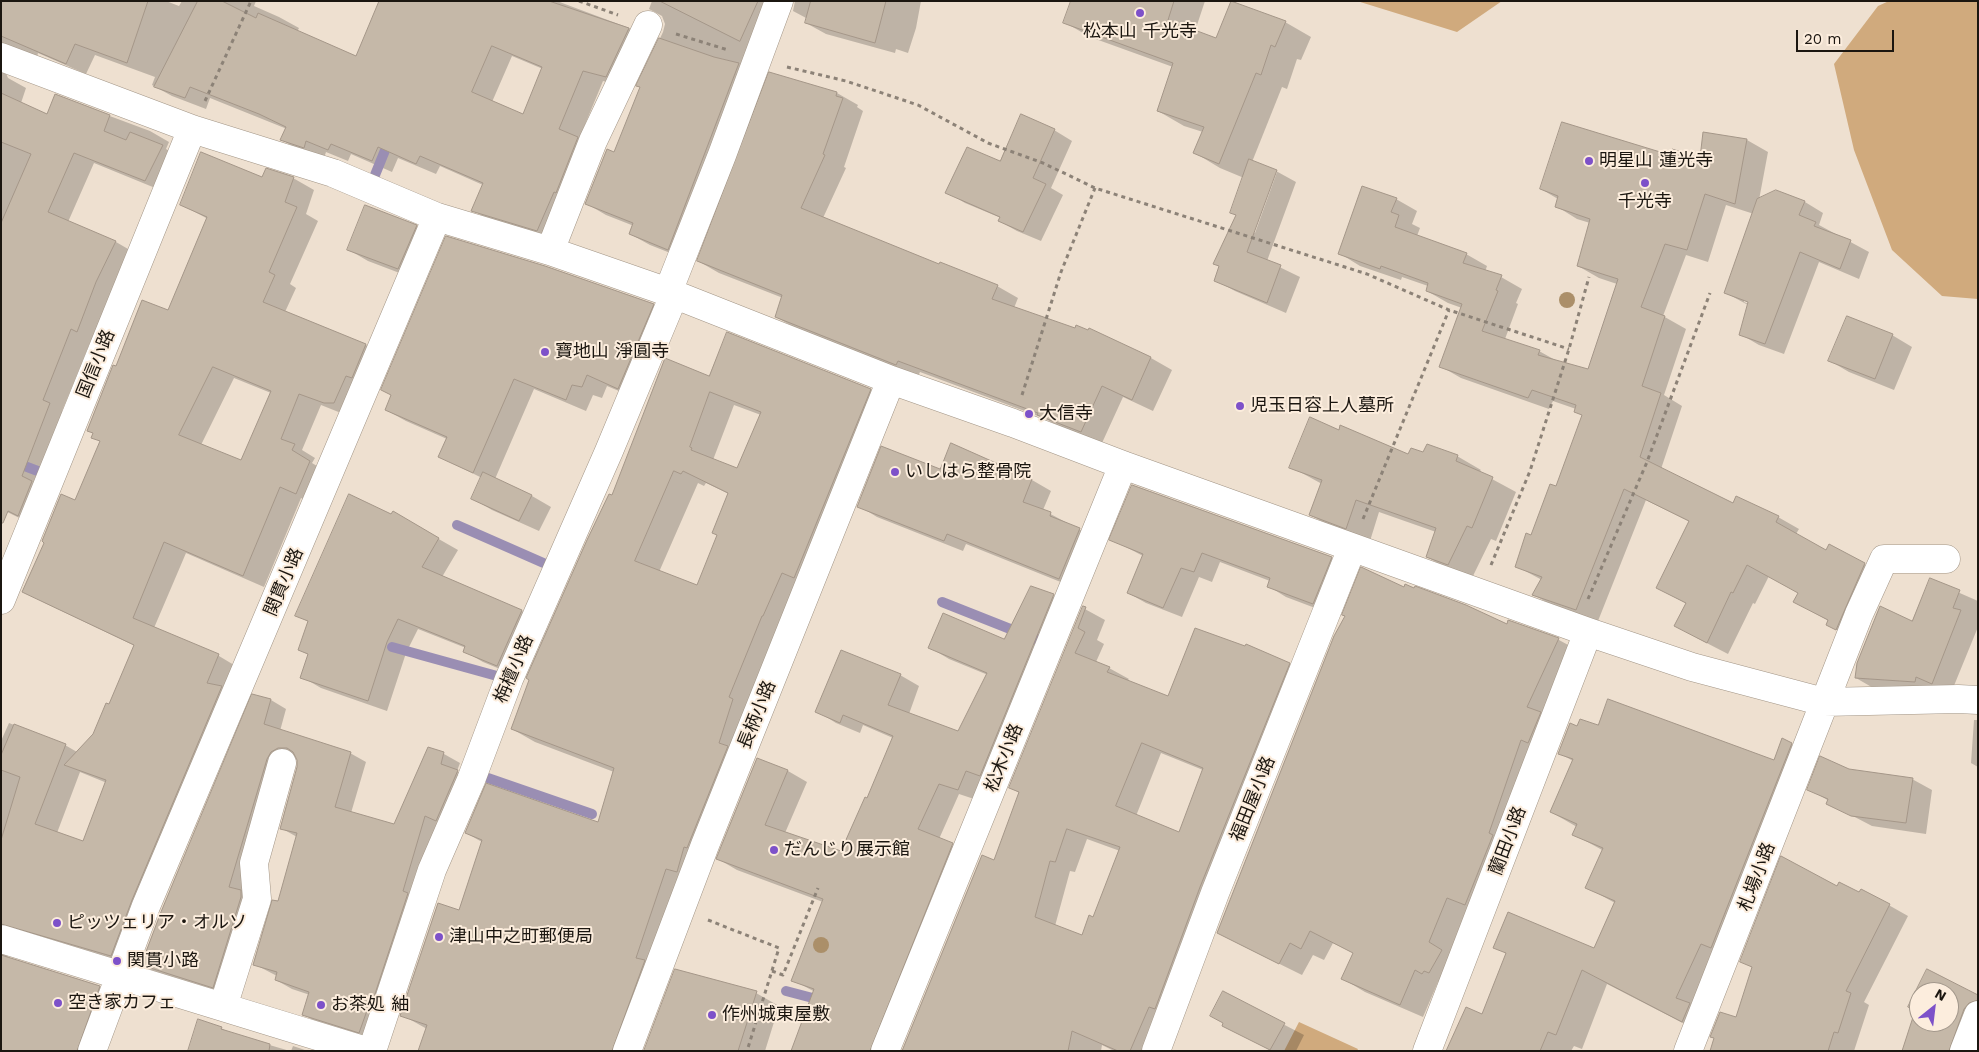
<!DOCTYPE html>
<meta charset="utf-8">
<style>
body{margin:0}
#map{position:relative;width:1979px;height:1052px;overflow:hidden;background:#eee0d0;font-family:"Work Sans",sans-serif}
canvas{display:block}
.frame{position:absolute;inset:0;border:2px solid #1b1610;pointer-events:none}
.north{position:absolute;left:1909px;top:982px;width:50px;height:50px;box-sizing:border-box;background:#fceddd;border:1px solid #a2978b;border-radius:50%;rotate:29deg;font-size:14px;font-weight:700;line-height:20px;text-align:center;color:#1b1610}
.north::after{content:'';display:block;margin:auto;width:18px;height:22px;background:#7d51c9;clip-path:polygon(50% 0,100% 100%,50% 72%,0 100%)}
.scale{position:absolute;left:1796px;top:30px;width:98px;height:22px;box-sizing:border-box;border:2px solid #1b1610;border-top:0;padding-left:6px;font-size:15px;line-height:18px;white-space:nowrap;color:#1b1610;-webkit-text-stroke:4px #fceddd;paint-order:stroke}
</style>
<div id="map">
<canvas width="1979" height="1052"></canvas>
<div class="frame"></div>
<div class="north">N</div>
<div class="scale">20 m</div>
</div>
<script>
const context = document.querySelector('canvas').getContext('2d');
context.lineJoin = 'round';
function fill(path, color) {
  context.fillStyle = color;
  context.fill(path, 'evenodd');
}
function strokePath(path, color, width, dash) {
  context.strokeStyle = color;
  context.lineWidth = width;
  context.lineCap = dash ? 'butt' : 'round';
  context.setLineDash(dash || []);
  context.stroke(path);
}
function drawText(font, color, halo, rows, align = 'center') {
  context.font = font + ' "Work Sans","Noto Sans JP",sans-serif';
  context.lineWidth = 4;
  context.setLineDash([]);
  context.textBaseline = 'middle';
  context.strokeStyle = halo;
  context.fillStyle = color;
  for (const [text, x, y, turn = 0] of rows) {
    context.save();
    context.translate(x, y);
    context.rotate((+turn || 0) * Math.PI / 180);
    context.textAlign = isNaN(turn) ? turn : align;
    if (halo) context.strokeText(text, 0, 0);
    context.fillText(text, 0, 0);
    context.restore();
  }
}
const green = new Path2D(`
 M1357,1H1502L1457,32Z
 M1889,1H1978V299L1942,296L1892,250L1854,150L1834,64L1878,6Z
 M1299,1022L1358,1049L1357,1051H1284Z`);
const shadow = new Path2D(`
 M1,1H166L179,6L182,1H256L254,6L279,17L299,28L297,32L357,58L380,1H557L629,28L649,39L626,88L603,81L579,139L558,241L492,222L473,210L483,185L440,166L436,174L398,158L392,172L351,154L348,161L326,152L324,158L301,151L282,140L287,129L210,98L206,109L172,96L152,85L155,77L95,55L86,74L38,53L37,57L5,71L8,78L26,88L21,103L48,115L56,96L150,131L169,142L166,149L182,158L165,192L94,163L68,222L116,242L135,253L97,342L91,340L62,411L69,415L38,527L3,510L1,515ZM512,56L543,69L524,116L492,102Z
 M652,1H788L688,260L650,245L630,234L634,226L606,215L587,204L615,154L641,87L638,85L663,32L665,24L662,16L649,9Z
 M795,1H921L916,28L908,53L896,49L895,53L826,34L806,23L808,19L793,11Z
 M1096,1H1205L1195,31L1216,39L1285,22L1311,37L1301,60L1297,59L1287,89L1282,87L1252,162L1276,171L1296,182L1267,261L1300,277L1286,313L1235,291L1215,280L1237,216L1231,212L1244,178L1220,168L1195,153L1203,132L1184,126L1158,111L1173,67L1090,37L1064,22ZM1275,172H1277L1255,233L1253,232Z
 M770,74L837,93L858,105L857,107L863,111L844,167L846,168L823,218L940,266L997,286L1018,298L1014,308L1076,329L1089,331V330L1151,358L1172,370L1153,411L1123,397L1102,443L1059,427L1046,419L920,372L918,376L797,329L776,317L783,298L719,273L698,261Z
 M1054,130L1072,141L1051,188L1063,195L1041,241L1017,231L999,221L1001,218L965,203L947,192Z
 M1704,133L1747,140L1768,152L1759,200L1776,191L1805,202L1823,213L1819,225L1869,252L1859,279L1819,262L1784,354L1759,345L1740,334L1748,305L1726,293L1754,214L1726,205L1708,262L1686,255L1663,316L1686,329L1664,395L1682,406L1661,469L1733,504L1778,517L1799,529L1796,534L1827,551L1864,564L1885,576L1848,637L1827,624L1829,621L1795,602L1800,593L1769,576L1755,604L1753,603L1728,654L1697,638L1687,604L1657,588L1690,522L1646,500L1598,621L1555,607L1534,595L1542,580L1516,566L1556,487L1583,416L1576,409L1553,401L1549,409L1461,378L1440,366L1462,308L1448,303L1427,291L1428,286L1402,277L1401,280L1360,266L1339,253L1396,199L1417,211L1412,224L1420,228L1417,236L1466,254L1487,266L1485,272L1501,277L1522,289L1516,303L1518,304L1505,339L1539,351L1557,361L1589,370L1617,284L1599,278L1578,266L1590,223L1577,219L1556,206L1558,199L1541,189L1671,156L1701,159ZM1744,299L1754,303L1753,306L1744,302Z
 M293,178L314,190L306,214L318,221L290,284L296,288L285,312L366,345L387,357L346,415L321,405L302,450L315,458L312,463L330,474L317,505L301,498L264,587L186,553L154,628L219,656L239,668L132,967L7,946L8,959L99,987L120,999L102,1051H1V741L9,723L65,745L77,752L94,734L109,705L135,646L45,603L24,591L76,502L101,442L93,437L94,434L88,430L117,368L168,312L208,219L182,205L262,179ZM234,378L271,393L242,462L201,445ZM80,772L107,783L84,843L57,833Z
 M416,226L435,238L418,280L368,261L349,250Z
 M653,305L673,316L638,399L607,386L602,398L593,395L586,411L534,389L495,479L532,496L551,507L539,531L492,510L473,499L482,478L440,457L447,439L406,421L386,410Z
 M1892,335L1912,347L1894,390L1849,372L1830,361Z
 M710,377L870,390L893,403L638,1051H419L427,1029L402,1015L459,911L482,842L466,833L599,824L614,772L535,742L512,729L613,497ZM734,405L761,415L738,469L713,460ZM698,483L704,486L706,483L729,494L718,535L698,586L659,572Z
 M1340,432L1409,456L1424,454L1457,456L1481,470L1479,472L1516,492L1496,541L1491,539L1472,578L1450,570L1427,557L1436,532L1379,512L1370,541L1334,528L1310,515L1322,484L1291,467Z
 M951,445L1032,480L1051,491L1043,510L1099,540L1078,589L966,544L963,551L877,517L859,506L941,470Z
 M393,513L458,550L442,577L522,611L541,622L517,676L483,662L464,651L466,648L418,629L406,653L387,711L321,688L302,677L309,655L299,650L309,622L297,616Z
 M1111,539L1331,558L1349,568L1331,614L1286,597L1268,586L1270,581L1220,562L1212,582L1199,577L1182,617L1146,603L1128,593L1143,556Z
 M1930,580L1978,601V627L1951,693L1875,689L1856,678L1912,623Z
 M1405,588L1507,626L1509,622L1559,640L1581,652L1445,986L1438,982L1423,1017L1365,992L1343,979L1354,953L1333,943L1324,960L1313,955L1302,975L1241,945Z
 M1053,596L1072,607L977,800L959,794L939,839L972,855L892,1051H793L815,992L793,980L823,902L737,870L718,859L757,759L788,771L807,782L785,833L841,853L868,800L893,738L863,725L860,733L836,723L817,711L900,675L919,686L909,714L958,733L988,675L949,659L929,647L1004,641Z
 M1083,608L1105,620L1097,640L1104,644L1096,662L1109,668L1129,679L1127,681L1169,698L1289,664L1309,675L1154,1051H1114L1102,1045L1101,1051H903L995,861L1020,793L1010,788ZM1161,753L1203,770L1180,834L1136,816ZM1087,839L1120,851L1094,919L1083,936L1055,926L1070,871L1075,872Z
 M271,700L286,709L280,731L350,753L366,762L351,813L395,826L429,748L444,754L460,763L457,771L473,781L375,1041L319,1024L303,1014L310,995L292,989L276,980L277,976L254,964L279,903L297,837L281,828L298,767L297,756L287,760L229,996L158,974L142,965Z
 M1974,720H1978V767L1971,763Z
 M1599,727L1775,762L1791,744L1817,758L1708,1036L1607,984L1582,1049L1574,1046L1571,1051H1447L1482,1016L1507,954L1495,947L1594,949L1615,903L1586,887L1604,851L1573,834L1577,827L1551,812L1573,761L1559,753L1578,728Z
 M1849,770L1912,779L1932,790L1926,834L1872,826L1828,803L1829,801L1809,789Z
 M1838,888L1860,894L1862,890L1908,916L1864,1002L1869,1005L1854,1051H1724L1737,1019L1753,968L1741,961Z
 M1928,971L1978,996V1031L1970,1051H1903L1916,1011L1910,1007ZM1919,992H1949V1022H1919Z
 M756,993L779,1006L765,1051H645Z
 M1223,993L1304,1035L1296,1051H1272L1223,1025Z
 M221,1028L232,1034L290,1051H190Z
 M293,1046L308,1051H291Z`);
const stream = new Path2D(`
 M375,175L390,138
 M14,462L43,473
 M457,525L548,565
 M942,602L1038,640
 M392,647L497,676
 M485,777L592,814
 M786,991L824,1001`);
const building = new Path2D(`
 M1,1H148L127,63L75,44L66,64L1,36Z
 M198,1H222L256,18L258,13L356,56L379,1H549L629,28L606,77L583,71L559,129L578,137L556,193L554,192L537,231L471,211L483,183L420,156L416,164L378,147L372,161L331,144L328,150L306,141L304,148L280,140L286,127L259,114L190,87L185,98L154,87ZM492,46L542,67L523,114L472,92Z
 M660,1H758L740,41Z
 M811,1H886L875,43L805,23Z
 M1071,1H1174L1168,20L1216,38L1231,1L1286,21L1275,47L1271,45L1261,75L1256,73L1219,164L1193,153L1204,127L1157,111L1173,63L1063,23Z
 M659,38L714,57L739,63L668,250L629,234L633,223L585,204L607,149L614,152L640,87L636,86Z
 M769,72L837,92L836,96L843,98L823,154L825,155L801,208L939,264L940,262L998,285L992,299L1075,328L1076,325L1088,330L1089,328L1151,357L1132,400L1102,386L1081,432L1037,415L1038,413L898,361L896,365L775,317L782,295L697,261Z
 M1,93L47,114L55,94L110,115L104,131L126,140L130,132L163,145L145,181L74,153L48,212L116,241L96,282L77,332L71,329L43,400L50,403L22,476L32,481L18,516L8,511L3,523H1V223L31,154L1,142Z
 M1021,114L1055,129L1033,178L1046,184L1023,232L998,221L1000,217L945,193L967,147L1000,161Z
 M1562,122L1670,155L1672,149L1700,158L1703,132L1747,139L1735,204L1705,194L1687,250L1665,244L1641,307L1665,316L1642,386L1661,393L1640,457L1733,503L1736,496L1779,516L1776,522L1826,550L1829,544L1865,563L1836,630L1826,625L1828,620L1793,602L1798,593L1747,565L1733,593L1731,592L1707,643L1674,626L1686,603L1656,588L1689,521L1624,489L1576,610L1532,595L1542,577L1515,567L1526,533L1531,535L1550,484L1556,486L1582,415L1574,412L1576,405L1532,390L1528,398L1439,367L1462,304L1426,291L1428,283L1381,266L1380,269L1338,254L1362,186L1397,198L1391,212L1399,215L1395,227L1467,253L1463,263L1502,275L1496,290L1498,291L1482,331L1540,350L1538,355L1588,369L1618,279L1577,266L1590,219L1555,207L1558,196L1540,189Z
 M201,152L262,177L266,168L294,177L285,202L297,207L269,272L275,275L263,302L366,344L352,378L346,376L334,403H324L299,394L281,439L295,444L292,450L310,461L296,494L280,487L243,576L164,542L133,618L219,654L207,683L222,686L132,900L111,956L1,924V840L20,777L1,770V755L14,724L66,744L35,824L83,841L106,780L64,765L93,734L106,703L109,704L134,645L22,592L44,543L42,541L61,494L75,500L100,441L91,438L93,433L87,431L113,365L116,366L142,300L168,310L207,217L180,205ZM213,367L271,391L241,460L179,435Z
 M1249,159L1277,170L1247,252L1281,265L1267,303L1214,281L1219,266L1213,264L1236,215L1230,213Z
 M1776,190L1805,201L1799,215L1816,222L1814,226L1851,240L1840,269L1800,252L1765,344L1739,335L1748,302L1724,293L1757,199Z
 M365,205L417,225L398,269L347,250Z
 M446,236L545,266L654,304L618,389L587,375L582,387L572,385L566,400L514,379L473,473L438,457L447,437L385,410L391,395L381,390Z
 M1847,316L1893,334L1875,379L1828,361Z
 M727,332L871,389L794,578L782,573L763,616H762L729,697L733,699L719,743L728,746L687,848L684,847L677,872L666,869L636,958L645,960L612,1051H418L427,1025L400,1016L438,903L459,910L482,840L465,833L486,783L598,822L614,768L511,729L529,680L526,678L587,540L609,494L612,495L665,358L709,376ZM710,392L761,412L737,468L691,450L692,448L690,447ZM674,471L681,474L683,471L728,493L712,533L717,535L697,585L635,561Z
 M1310,417L1339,430L1340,425L1408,454L1411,448L1423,452L1427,444L1458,455L1456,461L1493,477L1472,528L1467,526L1448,565L1426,557L1436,528L1356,500L1346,529L1309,515L1322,480L1289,468Z
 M951,443L1032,479L1023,502L1051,512L1050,516L1080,528L1059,579L947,534L944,541L857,507L881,446L940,469Z
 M483,472L532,495L519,521L471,499Z
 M1132,485L1332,557L1313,604L1267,587L1270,578L1202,553L1194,572L1181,568L1163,608L1127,593L1143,554L1109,540Z
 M349,494L391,514L393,511L439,538L422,567L522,610L497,666L463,652L465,646L398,619L387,642L368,701L300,678L308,654L298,650L308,621L295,616Z
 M1361,567L1404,587L1405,584L1414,588L1415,586L1466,605L1507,624L1508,620L1559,638L1527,707L1541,712L1528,743L1521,740L1489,833L1493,835L1465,905L1447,898L1429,942L1442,950L1429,973L1424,971L1422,974L1415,970L1400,1005L1341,979L1353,953L1310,931L1301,949L1290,943L1279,964L1217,933L1334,636L1345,616L1342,615Z
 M1930,578L1960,590L1953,608L1961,610L1932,684L1916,677L1915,682L1855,678L1857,663L1880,606L1912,621Z
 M1031,586L1054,594L980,776L966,771L958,790L939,784L918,829L953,843L870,1051H791L814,989L791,981L823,899L716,859L757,758L788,770L765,825L841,851L865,797L867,798L893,736L843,715L840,723L815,712L841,650L901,674L888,705L958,731L987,673L928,648L943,613L1004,639Z
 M1083,606L1086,607L1078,628L1085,632L1075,653L1110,667L1107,672L1168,696L1195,628L1245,646L1246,644L1290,663L1200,887L1155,1009L1149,1007L1130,1051H1118L1072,1031L1068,1051H902L982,855L994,860L1019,792L1009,788ZM1142,743L1203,768L1179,832L1116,806ZM1067,829L1120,847L1093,917L1089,915L1082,935L1035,917L1050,861L1055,862Z
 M252,694L271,699L264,724L351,752L335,807L394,824L428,747L444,752L441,764L458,770L436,821L425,816L403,891L408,893L371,1006L369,1005L359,1033L302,1015L309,992L275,980L277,972L253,965L272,900L278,901L297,833L280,829L297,767V760L293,752L287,748H278L271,752L267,759L229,887L241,890V897L213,988L141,965L161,912Z
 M1608,699L1774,760L1782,738L1792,743L1711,948L1701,944L1676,998L1690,1003L1682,1022L1582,970L1556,1035L1548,1032L1540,1051H1446L1466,1007L1482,1014L1506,953L1493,948L1508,912L1594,948L1615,901L1585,888L1603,848L1572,835L1577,824L1550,812L1573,759L1558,754L1570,723L1577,726L1580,719L1598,725Z
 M1820,756L1849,769L1913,778L1906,823L1851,816L1826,804L1828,799L1807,790Z
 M1781,856L1837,886L1839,882L1859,892L1861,889L1890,904L1846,991L1851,993L1838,1033L1834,1032L1828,1051H1710L1714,1038L1710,1037L1720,1012L1736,1017L1752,967L1740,962Z
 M1,955L100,986L77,1051H1Z
 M675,969L757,991L738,1051H644Z
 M1927,969L1978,995V1000L1969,1003L1964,1009L1949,1051H1902L1915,1011L1908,1007ZM1919,992H1949V1022H1919Z
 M1223,991L1285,1023L1270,1050L1222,1026L1223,1023L1210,1016Z
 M198,1019L222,1027L221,1029L270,1044L269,1051H188Z`);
const path = new Path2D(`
 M579,1L618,15
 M676,34L728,50
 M787,67L846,81L918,105L988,143L1043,163L1095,188L1367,274L1449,310L1569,349
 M205,101L251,1
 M1022,395L1061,272L1095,188
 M1363,519L1449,310
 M1491,565L1530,471L1569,349L1589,277
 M1588,599L1647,462L1710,293
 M708,920L779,948L747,1051
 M772,971L783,975L818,888`);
const minor = new Path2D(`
 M1,57L192,129L333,173L437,217L550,251L668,292L891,380L1013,423L1123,465L1588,632L1692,667L1824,702L1958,699L1978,700
 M550,251L593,141L648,25
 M668,292L722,155L779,1
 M1,600L192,129
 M1,939L366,1051
 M223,1007L257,899L254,863L282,763
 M92,1051L146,906L437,217
 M372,1051L432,870L471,780L509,679L609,451L674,295
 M627,1051L705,845L891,380
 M885,1051L1123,465
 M1156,1051L1215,893L1352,548
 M1427,1051L1588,632
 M1688,1051L1859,614L1884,559H1946
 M1964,1051L1978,1015`);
const trees = [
 [1567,300],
 [821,945]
];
const markers = [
 [1140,13,5,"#7d51c9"],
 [1589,161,5,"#7d51c9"],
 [1645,183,5,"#7d51c9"],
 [545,352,5,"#7d51c9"],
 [1240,406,5,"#7d51c9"],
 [1029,414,5,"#7d51c9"],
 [895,472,5,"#7d51c9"],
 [774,850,5,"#7d51c9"],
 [57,923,5,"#7d51c9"],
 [439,937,5,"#7d51c9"],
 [117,961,5,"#7d51c9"],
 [58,1003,5,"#7d51c9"],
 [321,1005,5,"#7d51c9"],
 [712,1015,5,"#7d51c9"]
];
const poiNames = [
 ["松本山 千光寺",1140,32,"center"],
 ["明星山 蓮光寺",1599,161],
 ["千光寺",1645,202,"center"],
 ["寶地山 淨圓寺",555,352],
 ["児玉日容上人墓所",1250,406],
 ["大信寺",1039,414],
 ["いしはら整骨院",905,472],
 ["だんじり展示館",784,850],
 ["ピッツェリア・オルソ",67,923],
 ["津山中之町郵便局",449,937],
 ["関貫小路",127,961],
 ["空き家カフェ",68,1003],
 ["お茶処 紬",331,1005],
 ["作州城東屋敷",722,1015]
];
const streetNames = [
 ["国信小路",96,364,-68],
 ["関貫小路",284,582,-67],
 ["栴檀小路",514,669,-67],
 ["長柄小路",757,715,-68],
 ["松木小路",1004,758,-68],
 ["福田屋小路",1253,799,-68],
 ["蘭田小路",1508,841,-69],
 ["札場小路",1757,877,-69]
];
fill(green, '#d0aa7d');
fill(shadow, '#0003');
strokePath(stream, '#9a8eb3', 10);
fill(building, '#c5b8a8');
strokePath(building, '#a49688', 1);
strokePath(minor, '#a29586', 29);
strokePath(path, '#8c8277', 3, [4, 4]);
strokePath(minor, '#fff', 28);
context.fillStyle = '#ab8f69';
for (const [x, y] of trees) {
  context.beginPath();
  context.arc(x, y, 8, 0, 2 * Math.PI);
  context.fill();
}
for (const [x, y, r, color] of markers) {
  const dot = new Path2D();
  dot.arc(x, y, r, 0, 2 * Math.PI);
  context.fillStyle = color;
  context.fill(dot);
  strokePath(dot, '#fceddd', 2);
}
drawText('18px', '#1b1610', '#fceddd', poiNames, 'left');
drawText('18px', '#1b1610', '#fceddd', streetNames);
</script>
